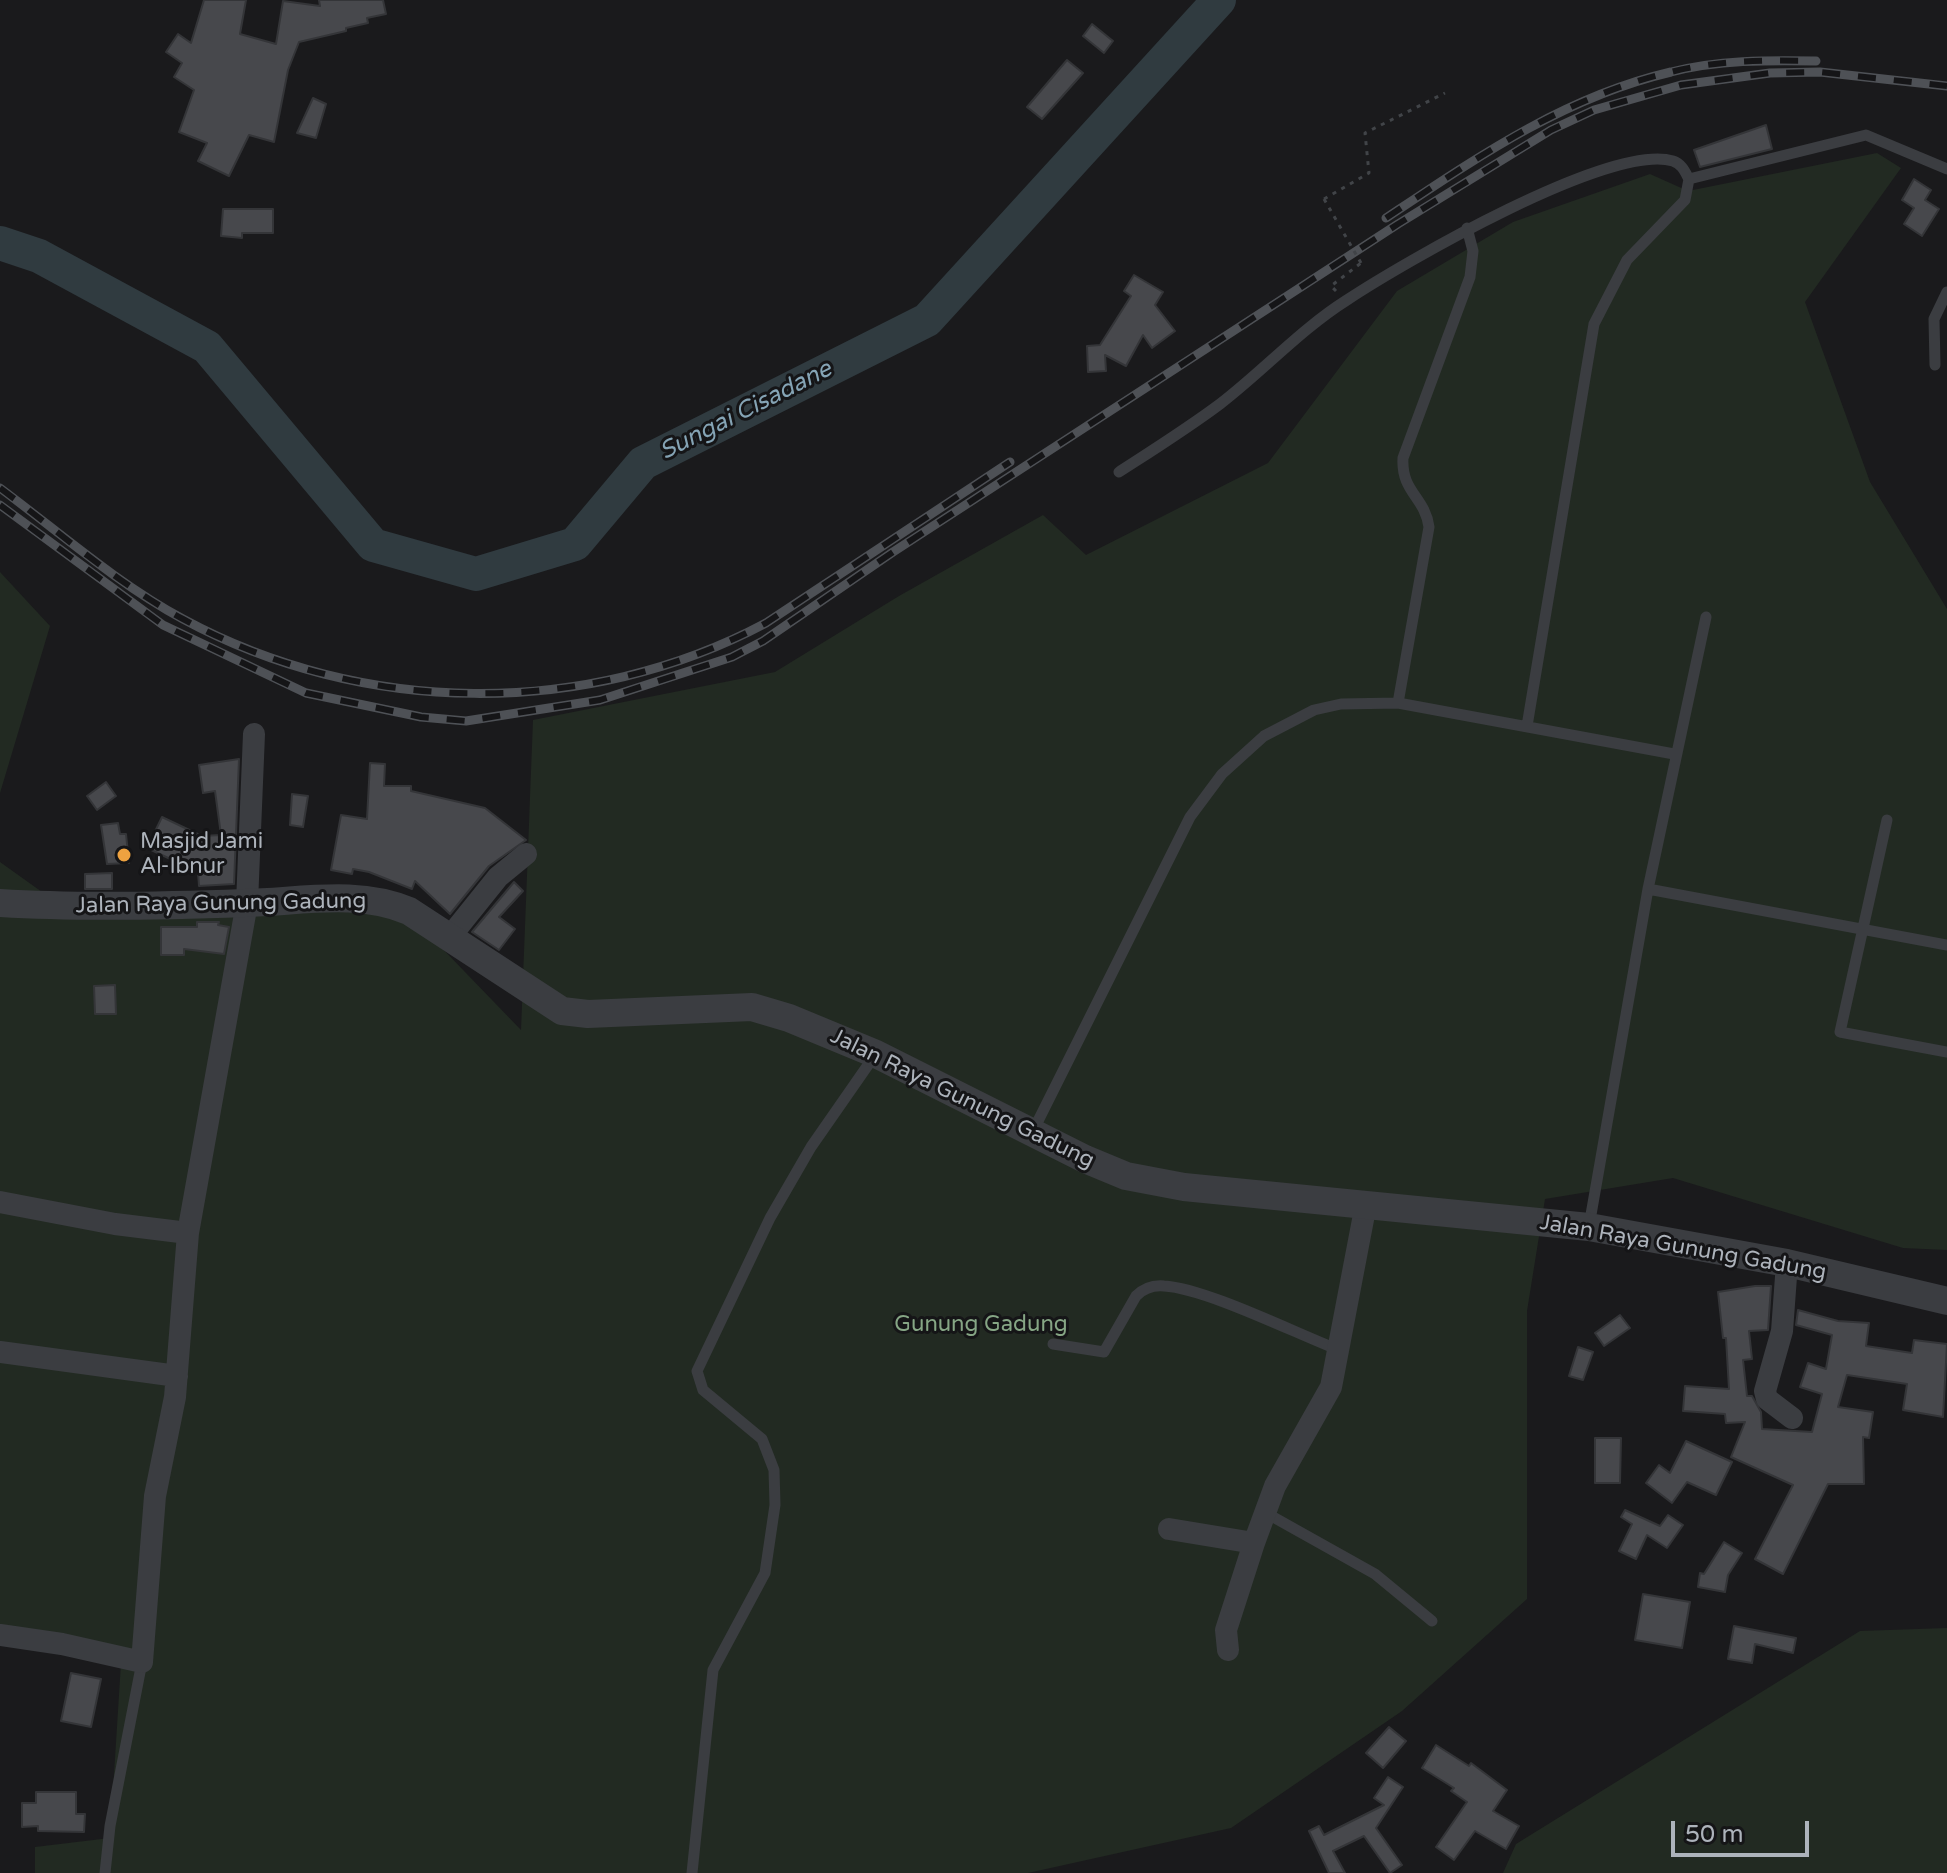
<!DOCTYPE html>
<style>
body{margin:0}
#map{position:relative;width:1947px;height:1873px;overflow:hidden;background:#1a1a1c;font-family:"Varela Round",sans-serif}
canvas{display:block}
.scale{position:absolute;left:1671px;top:1821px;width:138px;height:36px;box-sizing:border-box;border:4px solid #adb3bb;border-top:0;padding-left:10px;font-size:24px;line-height:28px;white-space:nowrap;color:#adb3bb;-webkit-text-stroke:6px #151517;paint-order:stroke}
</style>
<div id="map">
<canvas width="1947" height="1873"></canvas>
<div class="scale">50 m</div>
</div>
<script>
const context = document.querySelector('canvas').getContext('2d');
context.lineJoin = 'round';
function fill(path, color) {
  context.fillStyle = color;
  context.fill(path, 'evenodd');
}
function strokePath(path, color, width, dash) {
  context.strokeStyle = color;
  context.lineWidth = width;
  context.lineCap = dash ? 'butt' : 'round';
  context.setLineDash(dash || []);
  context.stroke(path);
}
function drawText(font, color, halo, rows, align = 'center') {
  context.font = font + ' "Varela Round",sans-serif';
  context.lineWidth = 6;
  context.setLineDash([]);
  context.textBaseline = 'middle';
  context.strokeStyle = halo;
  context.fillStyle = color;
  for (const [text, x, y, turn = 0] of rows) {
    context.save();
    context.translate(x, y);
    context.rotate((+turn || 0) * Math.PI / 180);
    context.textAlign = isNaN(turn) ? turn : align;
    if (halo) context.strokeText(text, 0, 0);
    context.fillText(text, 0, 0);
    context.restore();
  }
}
const green = new Path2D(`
 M1877,153L1901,168L1805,302L1870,482L1947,609V1250L1903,1248L1673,1178L1545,1199L1527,1311V1599L1402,1711L1231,1828L1028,1873H35V1847L110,1838L121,1663L0,1640V862L56,902L409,914L521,1030L533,720L775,672L899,596L1043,515L1086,555L1268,463L1397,291L1513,222L1650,174L1688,191Z
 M0,572L50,626L0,793Z
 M1947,1628V1873H1503L1516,1844L1860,1631Z`);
const river = new Path2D(`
 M0,243L39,256L207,347L373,545L476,574L575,544L643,463L927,320L1219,0`);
const building = new Path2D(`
 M204,0H246L240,34L276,44L283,1L320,6L319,0H383L386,14L367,18L368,23L346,28V31L299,42L288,70L274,142L249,135L229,176L198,161L207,143L179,132L194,90L174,77L182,63L166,52L178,34L191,43Z
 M1092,24L1113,41L1104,53L1083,36Z
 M1067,60L1083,73L1042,119L1027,107Z
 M313,98L326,104L316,138L297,133Z
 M1766,125L1772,149L1700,167L1694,150Z
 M1914,179L1931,190L1925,200L1939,209L1922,236L1904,224L1914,208L1902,200Z
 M223,209H273V233H242V238L221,236Z
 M1134,275L1163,292L1155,305L1175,331L1152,348L1143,335L1126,366L1105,355L1106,371L1088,372L1087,346L1100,345L1131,296L1124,291Z
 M239,759L234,884L199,886L198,872L147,848L162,817L202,836L221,835L215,791L203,793L199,765Z
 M370,763L385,764L384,786H411V791L485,808L526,840L489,866L450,914L415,881L412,889L369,872L353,869L352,874L331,870L341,815L367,819Z
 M106,782L116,796L97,810L87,796Z
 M292,794L308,796L303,827L290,825Z
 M118,823L120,834H126L129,863L107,864L101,825Z
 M112,873V889H85V874Z
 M514,882L523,891L499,917L515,929L499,950L472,932Z
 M197,922H219L218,925L229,927L224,954L184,949V955H161V927H197Z
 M115,985L116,1014H95L94,986Z
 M1755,1286H1771L1768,1330L1749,1331L1752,1359L1743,1360L1747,1396H1752L1761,1412L1762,1429L1812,1432L1822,1394L1800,1387L1808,1363L1826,1369L1832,1335L1796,1325L1798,1310L1838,1321L1869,1323L1866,1346L1912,1353L1914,1340L1947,1344L1943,1417L1903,1410L1907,1384L1847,1375L1838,1407L1873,1412L1869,1438L1863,1437L1864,1484H1828L1783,1574L1755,1559L1793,1485L1731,1457L1745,1422L1726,1423L1725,1414L1683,1411L1685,1386L1729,1389L1726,1338H1723L1718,1292Z
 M1620,1315L1630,1328L1604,1346L1595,1333Z
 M1578,1347L1593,1352L1583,1380L1569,1376Z
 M1595,1438H1621L1620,1483H1595Z
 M1686,1441L1732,1462L1716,1495L1687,1482L1672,1503L1646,1483L1659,1465L1670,1473Z
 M1625,1510L1660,1526L1668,1515L1683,1525L1667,1548L1647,1535L1636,1559L1619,1551L1632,1524L1621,1517Z
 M1724,1542L1742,1553L1728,1575L1725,1592L1698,1587L1700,1573L1704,1574Z
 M1643,1594L1690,1602L1682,1648L1635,1640Z
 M1734,1626L1796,1638L1793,1653L1755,1644L1752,1663L1728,1659Z
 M71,1673L101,1679L91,1727L61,1721Z
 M1389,1727L1406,1741L1383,1768L1366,1753Z
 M1436,1745L1469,1766L1471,1763L1507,1790L1493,1811L1519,1826L1506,1849L1475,1831L1454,1860L1436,1847L1467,1802L1451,1791L1454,1788L1422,1768Z
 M1388,1777L1403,1787L1376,1828L1402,1865L1390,1873L1364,1836L1333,1851L1345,1873H1329L1309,1831L1319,1826L1324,1835L1384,1805L1374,1798Z
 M36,1792H76V1814H85L84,1832L38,1831V1826L22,1827V1803H36Z`);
const path = new Path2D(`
 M1324,199L1369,173L1365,133L1445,93
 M1336,291L1331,286L1361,263`);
const service = new Path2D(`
 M1935,365L1934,319L1947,292
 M1119,472C1153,450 1188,428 1220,404C1263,371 1301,329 1347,300C1403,263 1611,142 1673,161C1682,164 1685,172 1689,179
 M1398,703L1429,527C1425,497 1401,492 1403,458L1470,277L1473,251L1467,228
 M1527,726L1594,324L1627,260L1685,200L1689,179L1866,135L1947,169
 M1887,820L1840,1032L1947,1052
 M1648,889L1947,945
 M1033,1131L1190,817L1222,774L1264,736L1314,710L1341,704L1398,703L1674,754
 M1589,1226L1648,889L1706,617
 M1053,1344L1104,1352L1136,1296C1144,1288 1153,1285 1164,1286C1205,1288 1297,1334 1339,1350
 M1266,1513L1375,1574L1432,1621
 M105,1873L110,1826L142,1662
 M692,1873L713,1670L765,1573L775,1505L774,1470L762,1439L703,1390L697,1371L770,1218L811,1147L875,1055`);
const minor = new Path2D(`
 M449,938L498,877L526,854
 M0,1202L115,1224L188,1233
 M1787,1263L1782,1331L1765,1391L1767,1399L1792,1418
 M0,1352L177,1376
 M1169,1529L1254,1543L1275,1486L1331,1387L1366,1204
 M0,1635L62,1644L142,1662L155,1496L175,1397L188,1233L247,903L254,734
 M1228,1650L1226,1630L1254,1543`);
const tertiary = new Path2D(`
 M0,903C81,908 164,906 245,903C299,902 357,889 409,911L562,1011L588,1014L752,1007L789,1018L876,1054L1085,1159L1126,1176L1184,1187L1589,1227L1787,1263L1947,1301`);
const rail = new Path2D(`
 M1386,218C1476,158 1564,97 1671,72C1717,60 1768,60 1816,61
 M0,488C59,532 118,584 183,619C362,716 586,719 766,623L1010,462
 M0,505L163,625L306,693L421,717L466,721L600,700L732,657L763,641L893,552L1398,224L1551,130L1594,110L1681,85L1770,73L1820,72L1947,86`);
const pathBridge = new Path2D(`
 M1324,199L1361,263`);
const markers = [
 [124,855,8,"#eea240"]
];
const poiNames = [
 ["Masjid Jami",140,842],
 ["Al-Ibnur",140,867]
];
const streetNames = [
 ["Jalan Raya Gunung Gadung",221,904,-1],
 ["Jalan Raya Gunung Gadung",962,1099,26],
 ["Jalan Raya Gunung Gadung",1683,1248,10]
];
const parkNames = [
 ["Gunung Gadung",981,1325]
];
const waterNames = [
 ["Sungai Cisadane",746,411,-27]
];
fill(green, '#222a22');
strokePath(river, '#303b40', 34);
fill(building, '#47484c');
strokePath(building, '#343538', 2);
strokePath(path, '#414448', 3, [4, 6]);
strokePath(service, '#3b3d41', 11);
strokePath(minor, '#3b3d41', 22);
strokePath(tertiary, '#3b3d41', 28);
strokePath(rail, '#4e5156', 9);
strokePath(rail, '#151517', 6, [18]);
strokePath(pathBridge, '#414448', 3, [4, 6]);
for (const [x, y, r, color] of markers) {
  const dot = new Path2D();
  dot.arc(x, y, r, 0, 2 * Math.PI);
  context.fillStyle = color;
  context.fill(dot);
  strokePath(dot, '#151517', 3);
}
drawText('22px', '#adb3bb', '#151517', poiNames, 'left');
drawText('22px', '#adb3bb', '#151517', streetNames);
drawText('22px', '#86a685', '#151517', parkNames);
drawText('italic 24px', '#85a4b5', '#151517', waterNames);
</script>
